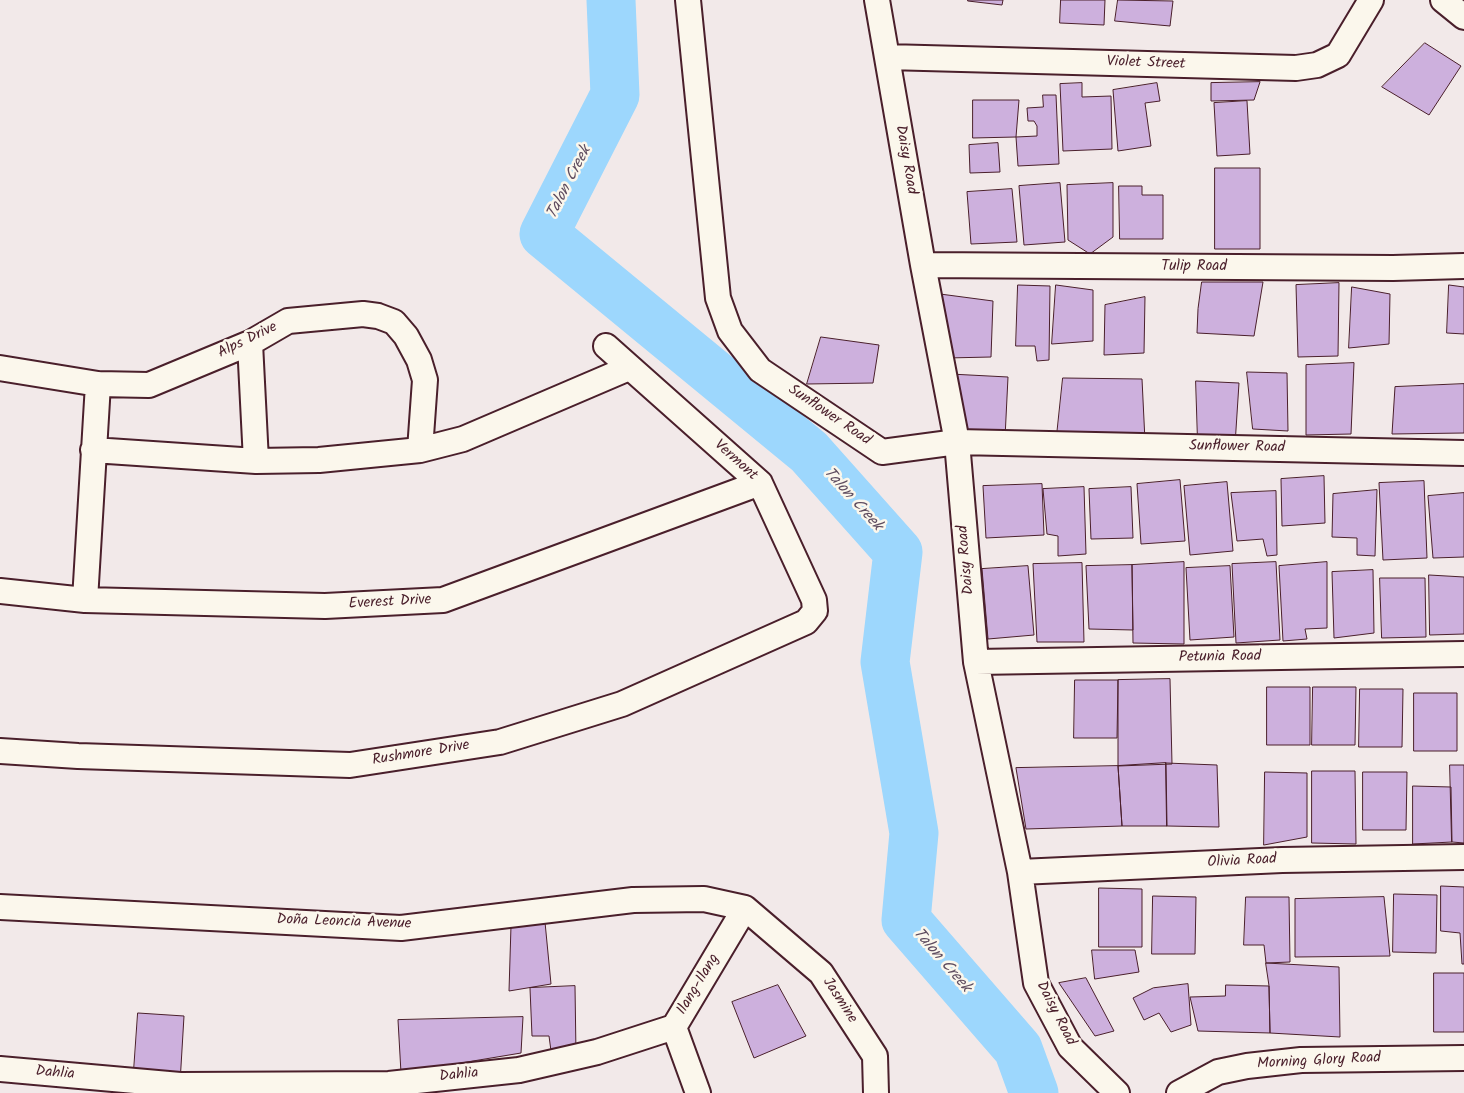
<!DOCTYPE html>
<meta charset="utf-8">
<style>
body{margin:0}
canvas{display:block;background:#f2e9e9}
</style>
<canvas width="1464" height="1093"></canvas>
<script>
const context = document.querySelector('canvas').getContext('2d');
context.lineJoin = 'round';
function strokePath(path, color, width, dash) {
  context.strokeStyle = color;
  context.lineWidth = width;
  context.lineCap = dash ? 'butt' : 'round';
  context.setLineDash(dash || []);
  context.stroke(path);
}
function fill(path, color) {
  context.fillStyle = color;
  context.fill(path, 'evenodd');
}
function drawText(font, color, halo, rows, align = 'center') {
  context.font = font + ' Kalam,sans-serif';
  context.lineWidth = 5;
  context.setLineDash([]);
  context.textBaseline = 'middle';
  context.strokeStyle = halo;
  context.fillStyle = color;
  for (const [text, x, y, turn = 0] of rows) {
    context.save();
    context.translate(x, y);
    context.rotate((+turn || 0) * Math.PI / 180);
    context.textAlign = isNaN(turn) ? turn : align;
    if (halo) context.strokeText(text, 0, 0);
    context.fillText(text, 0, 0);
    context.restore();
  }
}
const river = new Path2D(`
 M611,0L615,95L544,234L809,452L898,552L885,662L914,833L906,920L1018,1049L1034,1093`);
const building = new Path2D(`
 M968,0H1003L1002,5L968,1Z
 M1061,0H1105L1104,25L1060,23Z
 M1118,0L1173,1L1170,26L1115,21Z
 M1425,43L1461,66L1429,115L1382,87Z
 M1260,82L1254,100L1211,101V83Z
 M1082,83V97L1111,96L1112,149L1063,151L1060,84Z
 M1157,83L1160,101L1145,103L1151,146L1118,151L1113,90Z
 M1043,95H1056L1059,164L1018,166L1016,137L1037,136V126L1034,121H1028L1027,108L1043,107Z
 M973,100H1019L1016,137L973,138Z
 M1247,101L1250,154L1217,156L1214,103Z
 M998,143L1000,172L970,173L969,145Z
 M1215,168H1260V249H1215Z
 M1060,183L1065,242L1024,245L1019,186Z
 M1113,183V237L1090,254L1068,240L1067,185Z
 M1119,186H1142V195H1163V239H1120Z
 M1012,189L1017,242L971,244L967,192Z
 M1202,282H1263L1254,336L1197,333L1198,309Z
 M1339,283L1338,356L1298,357L1296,285Z
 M1018,285L1050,286L1049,360L1037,361L1035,346H1016Z
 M1056,285L1093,290V341L1052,344Z
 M1449,285L1464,287V334L1447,333Z
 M1352,287L1390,294L1389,344L1349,348Z
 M940,294L993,301L991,357L947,358Z
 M1145,297L1144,353L1104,355L1105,305Z
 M821,337L879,345L873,383L807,384Z
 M1354,363L1351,434L1306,435V365Z
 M1247,372L1287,373L1288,431L1253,429Z
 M950,374L1008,377L1005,438L964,437Z
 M1063,378L1142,379L1145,441L1057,435Z
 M1196,381L1239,383L1235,445L1198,443Z
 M1464,384V433L1392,434L1395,387Z
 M1324,476L1325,523L1282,526L1281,479Z
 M1180,480L1185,541L1141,544L1137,484Z
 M1424,481L1427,558L1383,560L1379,483Z
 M1227,482L1233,551L1190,555L1184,486Z
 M1042,484L1044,535L986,538L983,486Z
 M1084,487L1086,554L1058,556V536L1047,534L1043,489Z
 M1131,487L1133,538L1091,539L1089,489Z
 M1377,490L1375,556L1357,555V538L1332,537L1333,494Z
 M1276,491L1277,555L1267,556L1263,539L1237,541L1231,493Z
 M1464,493V557L1433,558L1428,496Z
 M1184,562V644L1133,643L1132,565Z
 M1276,562L1280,640L1236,643L1232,564Z
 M1327,562V628L1305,629L1307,639L1283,641L1279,566Z
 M1082,563L1084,642H1037L1033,564Z
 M1132,565L1133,630L1089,629L1086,566Z
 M1028,566L1034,635L988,639L982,569Z
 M1230,566L1234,637L1190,640L1186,568Z
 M1373,570L1374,633L1334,638L1332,572Z
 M1429,575L1464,577V634L1430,635Z
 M1380,578H1425L1426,637L1382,638Z
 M1170,679L1172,764L1118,766V680Z
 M1075,680H1118L1117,738H1074Z
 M1267,687H1310V745H1267Z
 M1313,687H1356L1355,745H1312Z
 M1360,689H1403L1402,747H1359Z
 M1414,693H1457V751H1414Z
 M1166,763L1217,765L1219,827L1167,826Z
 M1166,763L1167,826H1122L1118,766Z
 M1450,765H1464V843L1452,842Z
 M1118,766L1122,826L1026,829L1016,768Z
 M1312,771H1355L1356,844L1312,843Z
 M1265,772L1307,773V837L1264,845Z
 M1363,772H1407L1406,830H1363Z
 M1413,786L1451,787L1452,842L1413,844Z
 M1441,886L1464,887V964H1462L1460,933L1441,931Z
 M1099,888L1142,889V947H1099Z
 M1394,894L1437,895L1436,953L1393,952Z
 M1153,896L1196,897L1195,954H1152Z
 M1246,897H1289L1290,962L1266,963L1264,945H1244Z
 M1384,897L1390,956L1295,957V899Z
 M545,922L551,984L509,991L511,926Z
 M1092,950H1135L1139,972L1095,979Z
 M1266,963L1339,967L1340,1037L1270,1033L1269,986Z
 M1434,973H1464V1032H1434Z
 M1086,978L1114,1031L1095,1036L1059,983Z
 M1188,984L1191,1025L1171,1032L1159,1013L1144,1020L1133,998L1153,988Z
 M778,985L806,1036L754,1058L732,1002Z
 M1226,985L1269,986L1270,1033L1198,1031L1190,997L1225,996Z
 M575,986L576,1054L551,1051L549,1036H532L530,988Z
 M138,1013L184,1016L180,1083L134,1070Z
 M523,1017L521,1053L401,1073L398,1020Z`);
const street = new Path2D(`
 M688,0L718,298L730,331L760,370L882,452L957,442L1464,453
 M877,0L923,265L957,442L976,662L1020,872L1036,983L1070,1047L1117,1093
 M1443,0L1464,17
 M887,57L1296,68L1317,65L1338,55L1371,0
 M923,265L1393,268L1464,266
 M250,343L256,461
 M0,368L98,384L149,385L250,343L288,321L363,314L378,316L394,322L406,336L419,360L425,380L420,450
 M93,450L256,461L319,460L420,450L463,439L629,368
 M0,591L85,600L325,606L443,600L760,483
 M85,600L98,384
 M976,662L1464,654
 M0,751L78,756L350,765L500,742L622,704L806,622L815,611L814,600L760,483L606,346
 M1020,872L1282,860L1464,857
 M0,907L401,928L633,900L704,899L745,908L821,973L875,1056L876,1093
 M674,1027L745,908
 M674,1027L698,1093
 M0,1069L180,1085L389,1084L519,1070L597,1052L674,1027
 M1179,1093L1218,1072L1247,1066L1301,1060L1464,1058`);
const streetNames = [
 ["Violet Street",1146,64,2],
 ["Daisy Road",905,160,80],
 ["Tulip Road",1194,267],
 ["Alps Drive",248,341,-26],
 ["Sunflower Road",829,416,34],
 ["Sunflower Road",1237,448,1],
 ["Vermont",735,461,42],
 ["Daisy Road",967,560,-95],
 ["Everest Drive",390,603,-3],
 ["Petunia Road",1220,658,-1],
 ["Rushmore Drive",421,754,-9],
 ["Olivia Road",1242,862,-3],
 ["Doña Leoncia Avenue",344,923,2],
 ["Ilang-Ilang",699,985,-59],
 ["Jasmine",839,1001,57],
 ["Daisy Road",1055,1014,63],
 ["Morning Glory Road",1319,1062,-3],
 ["Dahlia",55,1074,5],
 ["Dahlia",459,1076,-6]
];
const waterNames = [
 ["Talon Creek",570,183,-63],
 ["Talon Creek",852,500,48],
 ["Talon Creek",941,961,49]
];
strokePath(river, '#9dd7fd', 49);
fill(building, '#cdb0dd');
strokePath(building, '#4a1f2b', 1);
strokePath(street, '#4a1f2b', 28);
strokePath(street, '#fbf7ec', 24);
drawText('15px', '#4a1f2b', '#fbf7ec', streetNames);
drawText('italic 16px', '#5f4d60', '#fbf7ec', waterNames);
</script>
